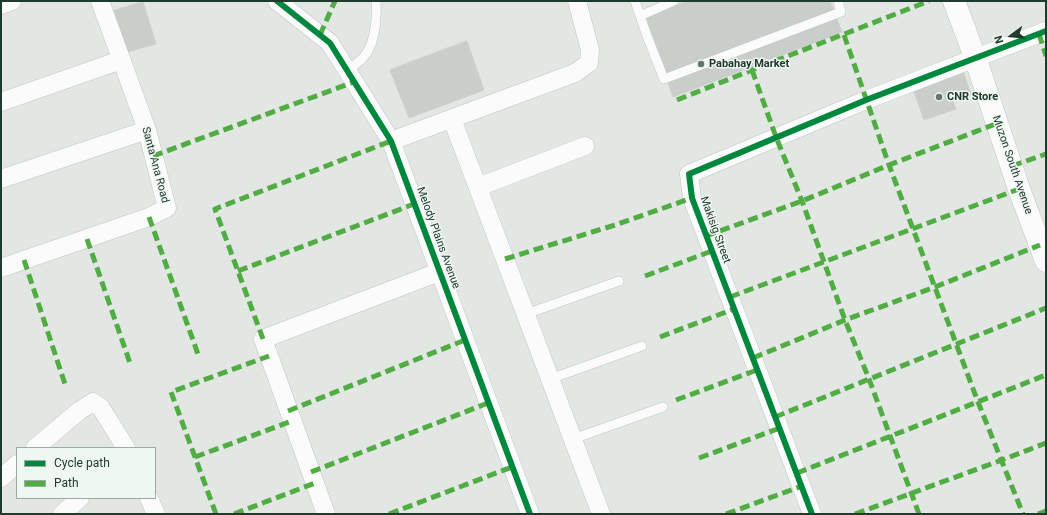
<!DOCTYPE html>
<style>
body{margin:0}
#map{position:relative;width:1047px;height:515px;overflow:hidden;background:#e2e7e4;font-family:Roboto,sans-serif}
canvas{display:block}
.frame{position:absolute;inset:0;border:2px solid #203a2d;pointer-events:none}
.legend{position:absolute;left:16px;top:447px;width:140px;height:52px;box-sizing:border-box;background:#eff7f1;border:1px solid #9caba3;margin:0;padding:5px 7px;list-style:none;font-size:12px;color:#203a2d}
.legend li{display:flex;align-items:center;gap:8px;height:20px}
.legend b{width:20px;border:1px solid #9caba3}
.north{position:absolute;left:991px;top:16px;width:40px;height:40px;-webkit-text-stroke:3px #eff7f1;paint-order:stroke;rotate:254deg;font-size:11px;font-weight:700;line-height:16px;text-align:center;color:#203a2d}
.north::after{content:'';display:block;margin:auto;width:14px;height:18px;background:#203a2d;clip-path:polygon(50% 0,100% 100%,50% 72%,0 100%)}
</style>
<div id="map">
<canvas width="1047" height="515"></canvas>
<div class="frame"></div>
<ul class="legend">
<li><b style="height:5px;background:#00873e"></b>Cycle path</li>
<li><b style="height:5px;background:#52ac44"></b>Path</li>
</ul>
<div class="north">N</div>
</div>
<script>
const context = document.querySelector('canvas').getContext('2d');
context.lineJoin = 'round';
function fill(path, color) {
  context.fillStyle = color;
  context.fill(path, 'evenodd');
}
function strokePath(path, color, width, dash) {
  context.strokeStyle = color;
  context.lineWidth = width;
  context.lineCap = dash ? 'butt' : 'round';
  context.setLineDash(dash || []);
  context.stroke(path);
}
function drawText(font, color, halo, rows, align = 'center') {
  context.font = font + ' Roboto,sans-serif';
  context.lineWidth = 3;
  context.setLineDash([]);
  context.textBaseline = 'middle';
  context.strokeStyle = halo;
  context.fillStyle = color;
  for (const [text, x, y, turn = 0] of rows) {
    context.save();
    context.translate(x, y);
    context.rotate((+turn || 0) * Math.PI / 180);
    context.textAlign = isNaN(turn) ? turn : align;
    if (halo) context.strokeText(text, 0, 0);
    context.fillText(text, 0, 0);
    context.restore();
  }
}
const building = new Path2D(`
 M687,1H830L834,11L668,76L646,18Z
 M143,2L156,44L127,52L113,11Z
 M836,17L842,32L673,97L667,80Z
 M467,41L484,90L409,118L390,70Z
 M962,68L971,94L953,101L956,109L924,120L912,86Z`);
const service = new Path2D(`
 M635,1L647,36L664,79L841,12L838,1
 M640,16L674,1
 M347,71C354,66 363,60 368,51C376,36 377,18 376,1
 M526,314L619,281
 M550,379L642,346
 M573,439L663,407`);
const minor = new Path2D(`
 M277,1L330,43L391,141L530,514
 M1,5L12,1
 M1,102L121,60
 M452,119L601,514
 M391,141L575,73L589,63L590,50L577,1
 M1,179L147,130
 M478,187L585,146
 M1,268L149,217L167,208L147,130L100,1
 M35,448L79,411L93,402L101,408L126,448
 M1,478L17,464
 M149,498L156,514
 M62,514L80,498
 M326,514L263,339L439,272
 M812,514L692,198L689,174L866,100L1046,31`);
const tertiary = new Path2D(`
 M954,1L975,57L1019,189L1046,261`);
const quiet = new Path2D(`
 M1039,34L1046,56
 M320,35L335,1
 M844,35L889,165L978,402L1023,514
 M752,70L776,137L802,201L845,320L869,379L919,514
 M677,100L752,70L929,1
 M153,156L354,82
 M1012,166L1046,154
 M149,217L199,357
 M706,236L802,201L889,165L998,123
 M87,239L131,366
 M505,259L615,225L692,198
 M24,260L65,384
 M238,271L414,204
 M645,276L712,251
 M730,297L1019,189
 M660,337L734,309
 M263,339L215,209L391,141
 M753,358L845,320L935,287L1040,245
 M676,400L757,370
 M288,411L465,340
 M775,417L1046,308
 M195,457L292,421
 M699,458L780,428
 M311,472L488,403
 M797,473L1046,375
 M216,514L171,392L269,356
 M234,514L315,483
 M389,514L512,467
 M726,514L802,486
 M855,514L1002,460L1046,443
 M1038,514L1046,511`);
const cycleway = new Path2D(`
 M277,1L330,43L391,141L530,514
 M812,514L692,198L689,174L866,100L1046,31`);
const markers = [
 [701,64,4,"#64776d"],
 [939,97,4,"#64776d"]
];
const poiNames = [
 ["Pabahay Market",709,64],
 ["CNR Store",947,97]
];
const streetNames = [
 ["Santa Ana Road",155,165,75],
 ["Muzon South Avenue",1012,165,71],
 ["Makisig Street",715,230,70],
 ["Melody Plains Avenue",438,238,70]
];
fill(building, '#c9cecb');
strokePath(building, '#cbd0cd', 1);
strokePath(service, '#bfc4c1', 10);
strokePath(minor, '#bfc4c1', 19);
strokePath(tertiary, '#bfc4c1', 23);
strokePath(service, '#fbfbfb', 9);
strokePath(minor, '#fbfbfb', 18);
strokePath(tertiary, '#fbfbfb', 22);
strokePath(quiet, '#52ac44', 5, [10, 5]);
strokePath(cycleway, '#00873e', 6);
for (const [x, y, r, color] of markers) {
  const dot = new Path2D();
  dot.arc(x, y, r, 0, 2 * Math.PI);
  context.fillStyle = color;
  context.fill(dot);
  strokePath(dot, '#eff7f1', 1.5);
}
drawText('bold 11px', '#203a2d', '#eff7f1', poiNames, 'left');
drawText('11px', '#203a2d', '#eff7f1', streetNames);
</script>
